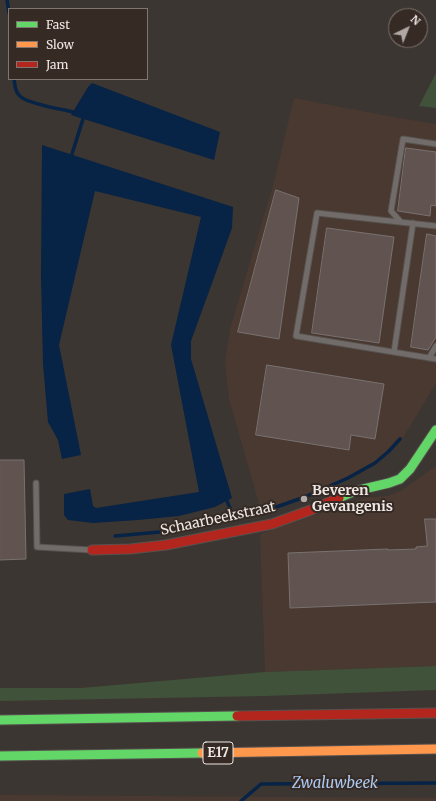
<!DOCTYPE html>
<style>
body{margin:0}
#map{position:relative;width:436px;height:801px;overflow:hidden;background:#3c3632;font-family:Merriweather,serif}
canvas{display:block}
.legend{position:absolute;left:8px;top:8px;width:140px;height:72px;box-sizing:border-box;background:#362a25;border:1px solid #807671;margin:0;padding:5px 7px;list-style:none;font-size:12px;color:#eee7e3}
.legend li{display:flex;align-items:center;gap:8px;height:20px}
.legend b{width:20px;border:1px solid #807671}
.north{position:absolute;left:388px;top:8px;width:40px;height:40px;box-sizing:border-box;background:#362a25;border:1px solid #807671;border-radius:50%;rotate:43deg;font-size:11px;font-weight:700;line-height:16px;text-align:center;color:#eee7e3}
.north::after{content:'';display:block;margin:auto;width:14px;height:18px;background:#b0a9a5;clip-path:polygon(50% 0,100% 100%,50% 72%,0 100%)}
</style>
<div id="map">
<canvas width="436" height="801"></canvas>
<ul class="legend">
<li><b style="height:5px;background:#63d668"></b>Fast</li>
<li><b style="height:5px;background:#ff974d"></b>Slow</li>
<li><b style="height:5px;background:#b3261e"></b>Jam</li>
</ul>
<div class="north">N</div>
</div>
<script>
const context = document.querySelector('canvas').getContext('2d');
context.lineJoin = 'round';
function fill(path, color) {
  context.fillStyle = color;
  context.fill(path, 'evenodd');
}
function strokePath(path, color, width, dash) {
  context.strokeStyle = color;
  context.lineWidth = width;
  context.lineCap = dash ? 'butt' : 'round';
  context.setLineDash(dash || []);
  context.stroke(path);
}
function drawText(font, color, halo, rows, align = 'center') {
  context.font = font + ' Merriweather,serif';
  context.lineWidth = 4;
  context.setLineDash([]);
  context.textBaseline = 'middle';
  context.strokeStyle = halo;
  context.fillStyle = color;
  for (const [text, x, y, turn = 0] of rows) {
    context.save();
    context.translate(x, y);
    context.rotate((+turn || 0) * Math.PI / 180);
    context.textAlign = isNaN(turn) ? turn : align;
    if (halo) context.strokeText(text, 0, 0);
    context.fillText(text, 0, 0);
    context.restore();
  }
}
const built = new Path2D(`
 M294,98L399,118L436,124V383L403,438L400,436L388,451L374,462L347,477L304,495L261,511L229,399L225,364L230,329L274,182Z
 M436,466V666L265,672L260,534L365,498L388,496L402,490Z
 M0,795L436,798V801H0Z`);
const green = new Path2D(`
 M436,73V108L419,106Z
 M436,666V690L265,696L0,701V688H81L265,672Z`);
const water = new Path2D(`
 M92,83L220,132L214,160L71,115L88,87Z
 M42,145L233,207L232,228L191,341V359L232,498L215,507L179,516L138,520L93,523L68,520L64,515V494L90,489L93,506L96,508L199,492L171,345L201,217L95,191L59,345L81,455L62,459L58,440L48,422L43,364L41,276Z`);
const stream = new Path2D(`
 M7,0L9,13
 M14,79C15,86 15,92 21,97C29,104 61,109 73,112
 M72,154L83,119
 M227,501L234,518
 M115,536L160,532L205,525L262,512L305,497L348,478L375,463L388,452L400,439
 M241,801L261,784L436,783`);
const building = new Path2D(`
 M406,148L436,152V206L431,205L430,216L398,211Z
 M276,190L299,198L279,339L238,332Z
 M327,228L394,237L379,343L312,333Z
 M427,234L436,236V337L428,350L411,347Z
 M267,365L384,384L375,439L351,435L349,450L256,435Z
 M0,460H24L26,559L0,560Z
 M425,519H436V602L290,608L288,553L388,549V550L416,549V547L427,546Z`);
const lane = new Path2D(`
 M401,222L391,211L403,139L436,144
 M436,226L317,213L296,336L436,359
 M394,352L413,223
 M429,358L436,346
 M36,483L37,547L91,550`);
const fast = new Path2D(`
 M339,498L355,491L389,483L400,479L410,469L436,430
 M0,720L237,716
 M0,756L202,753`);
const slow = new Path2D(`
 M202,753L436,749`);
const jam = new Path2D(`
 M92,550L130,549L166,545L272,524L311,510L339,498
 M237,716L436,713`);
const markers = [
 [304,499,4,"#b0a9a5"]
];
const shields = [
 [218,753,30]
];
const shieldNames = [
 ["E17",218,753]
];
const poiNames = [
 ["Beveren",312,491],
 ["Gevangenis",312,507]
];
const streetNames = [
 ["Schaarbeekstraat",218,519,-12]
];
const waterNames = [
 ["Zwaluwbeek",335,784]
];
fill(built, '#493930');
fill(green, '#40523a');
fill(water, '#072345');
strokePath(stream, '#072345', 3.5);
fill(building, '#615350');
strokePath(building, '#787270', 1);
strokePath(lane, '#57524f', 7);
strokePath(fast, '#57524f', 11);
strokePath(slow, '#57524f', 11);
strokePath(jam, '#57524f', 11);
strokePath(lane, '#716c69', 5);
strokePath(fast, '#63d668', 9);
strokePath(slow, '#ff974d', 9);
strokePath(jam, '#b3261e', 9);
for (const [x, y, r, color] of markers) {
  const dot = new Path2D();
  dot.arc(x, y, r, 0, 2 * Math.PI);
  context.fillStyle = color;
  context.fill(dot);
  strokePath(dot, '#362a25', 1.5);
}
for (const [x, y, w] of shields) {
  const box = new Path2D();
  box.roundRect(x - w / 2, y - 11, w, 22, 3);
  context.fillStyle = '#362a25';
  context.fill(box);
  strokePath(box, '#eee7e3', 1);
}
drawText('bold 13px', '#eee7e3', null, shieldNames);
drawText('bold 14px', '#eee7e3', '#362a25', poiNames, 'left');
drawText('14px', '#eee7e3', '#362a25', streetNames);
drawText('italic 15px', '#abcaf2', '#362a25', waterNames);
</script>
